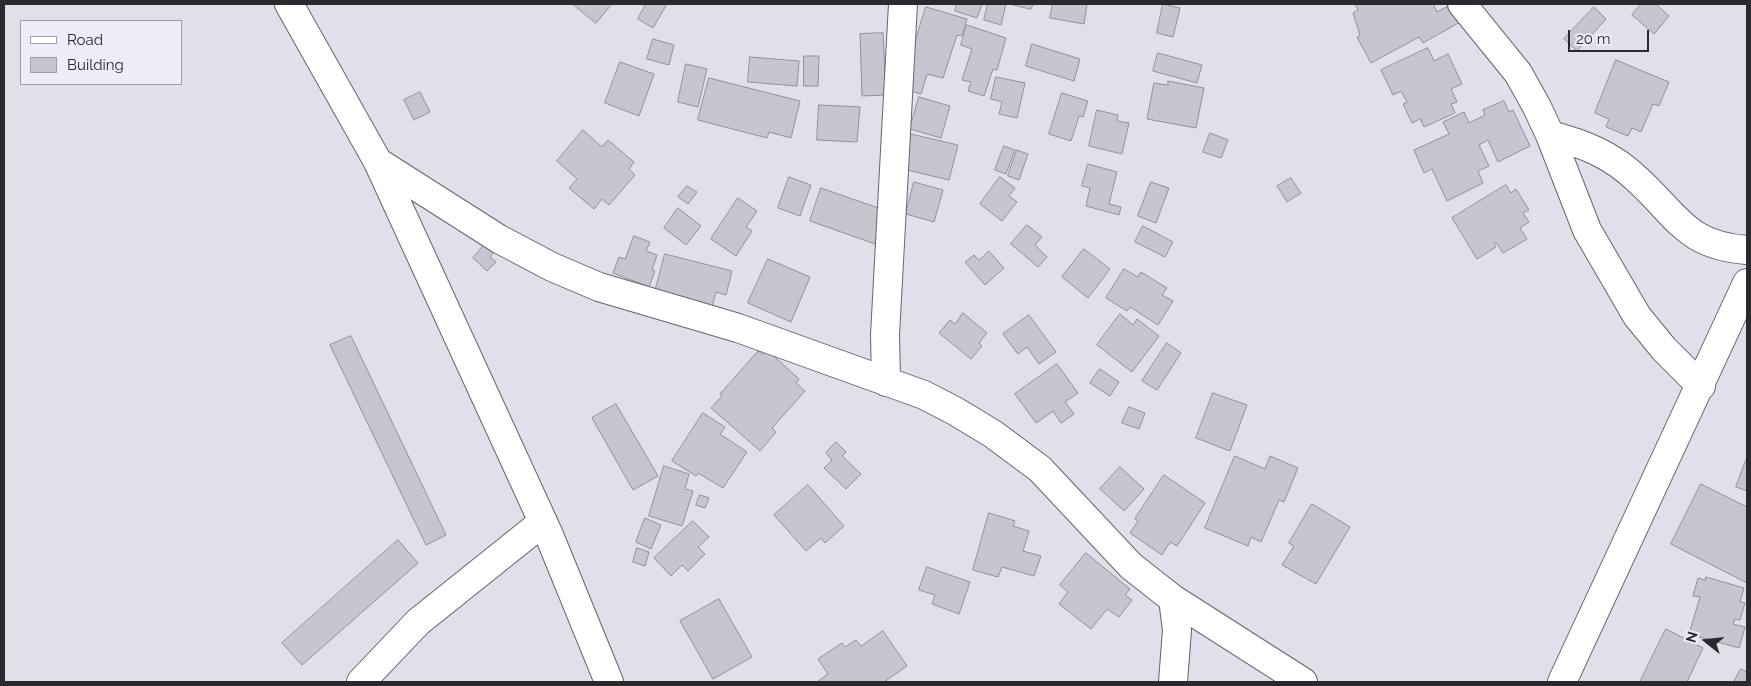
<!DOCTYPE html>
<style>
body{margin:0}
#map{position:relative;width:1751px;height:686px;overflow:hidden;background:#e0dfea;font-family:Raleway,sans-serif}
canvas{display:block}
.frame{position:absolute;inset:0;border:5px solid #2a292d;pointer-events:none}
.legend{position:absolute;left:20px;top:20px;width:162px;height:65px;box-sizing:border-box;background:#eeecf8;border:1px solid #a09ea7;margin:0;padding:6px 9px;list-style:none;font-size:15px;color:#2a292d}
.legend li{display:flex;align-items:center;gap:10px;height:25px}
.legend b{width:25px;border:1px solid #a09ea7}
.north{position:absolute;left:1681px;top:616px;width:50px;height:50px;-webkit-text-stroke:4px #eeecf8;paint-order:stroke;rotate:286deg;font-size:14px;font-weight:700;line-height:20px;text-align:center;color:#2a292d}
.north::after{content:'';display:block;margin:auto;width:18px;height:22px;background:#2a292d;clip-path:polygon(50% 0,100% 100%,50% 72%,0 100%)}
.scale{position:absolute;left:1568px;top:30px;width:81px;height:22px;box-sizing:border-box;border:2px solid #2a292d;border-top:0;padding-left:6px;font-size:15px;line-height:18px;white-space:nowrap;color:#2a292d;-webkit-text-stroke:4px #eeecf8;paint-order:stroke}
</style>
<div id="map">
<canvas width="1751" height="686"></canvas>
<div class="frame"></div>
<ul class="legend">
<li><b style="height:6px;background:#fff"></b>Road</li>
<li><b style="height:14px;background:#c6c5d0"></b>Building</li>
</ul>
<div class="north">N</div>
<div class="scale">20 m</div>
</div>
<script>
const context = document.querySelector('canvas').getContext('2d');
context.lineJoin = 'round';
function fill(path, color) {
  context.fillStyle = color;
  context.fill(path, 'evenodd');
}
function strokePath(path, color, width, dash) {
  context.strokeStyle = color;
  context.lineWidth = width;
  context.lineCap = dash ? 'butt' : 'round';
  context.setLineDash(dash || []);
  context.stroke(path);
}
const building = new Path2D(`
 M573,4H612L596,23Z
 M646,4H667L653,28L638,19Z
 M957,4H982L977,18L955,11Z
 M988,4H1006L1001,25L984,20Z
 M1010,4H1033L1031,9Z
 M1053,4H1087L1084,24L1050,18Z
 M1163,4L1180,8L1173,37L1157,33Z
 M1355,4H1433L1437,12L1452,4L1462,21L1423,43L1419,37L1371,63L1357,37L1360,35L1353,13L1358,10Z
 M1641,4H1656L1669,16L1654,34L1632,15Z
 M926,7L967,19L962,36L957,35L943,78L927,74L921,94L901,88Z
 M1594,7L1606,19L1577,51L1564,39Z
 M967,25L1006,38L997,70L993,69L984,96L968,91L971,82L962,80L972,49L961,45Z
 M883,33L886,95L862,96L860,34Z
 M653,39L674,45L669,65L647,59Z
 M1032,44L1080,59L1074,81L1026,66Z
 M1428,48L1434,61L1448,54L1462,84L1451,89L1457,102L1451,104L1455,113L1424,127L1420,119L1412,123L1403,104L1407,102L1401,91L1393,95L1381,70Z
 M1158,53L1202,65L1197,83L1153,71Z
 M804,56H819L818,86H804Z
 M750,57L799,61L797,86L748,82Z
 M1616,60L1669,82L1659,106L1653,104L1641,132L1632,128L1628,136L1606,127L1609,119L1595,113Z
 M620,62L654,74L639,116L605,103Z
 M686,64L707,69L698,107L678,102Z
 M996,77L1025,83L1017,118L999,114L1002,102L991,99Z
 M709,78L800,101L791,138L769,132L767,138L698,120Z
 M1168,81L1204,88L1196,128L1147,119L1154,83L1168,85Z
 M420,92L430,112L414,120L404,100Z
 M1062,93L1088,101L1083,117L1079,116L1071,141L1049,134Z
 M919,97L950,106L941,138L910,129Z
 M1504,101L1509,112L1513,110L1530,146L1498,162L1488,140L1479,145L1489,166L1478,171L1483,183L1447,201L1432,169L1424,173L1414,150L1449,134L1443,122L1464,112L1469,123L1485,115L1483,110Z
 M819,105L860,107L857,142L817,140Z
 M1097,110L1118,115L1117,121L1129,123L1122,154L1089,146Z
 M583,130L602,147L608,140L634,162L629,169L635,175L609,205L602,199L594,209L569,188L577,179L557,161Z
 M1210,133L1228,140L1221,158L1203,152Z
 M911,134L958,145L949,180L903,169Z
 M1004,146L1015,150L1006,174L995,170Z
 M1017,150L1028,154L1019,180L1008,176Z
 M1088,164L1117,172L1109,204L1121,207L1119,215L1086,206L1090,188L1082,186Z
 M789,177L811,185L800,216L778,208Z
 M1000,177L1015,188L1009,196L1017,202L1002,221L980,204Z
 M1291,178L1301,193L1287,202L1277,186Z
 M914,182L943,190L934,222L906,214Z
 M1151,182L1169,188L1156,223L1138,216Z
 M1506,185L1511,193L1516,189L1529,210L1523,213L1529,222L1520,228L1527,239L1503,253L1496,242L1494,243L1496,247L1477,259L1452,218Z
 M687,186L697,192L688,204L678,197Z
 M821,188L887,211L875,244L810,221Z
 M738,198L757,211L746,227L752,231L736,256L711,239Z
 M678,208L701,226L686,245L664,228Z
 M1027,225L1042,237L1035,245L1047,257L1038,267L1011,244Z
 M1143,226L1173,242L1165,257L1135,242Z
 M634,236L650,242L646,251L657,255L652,270L655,271L649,287L613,273L619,257L625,259Z
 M485,244L494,252L490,257L496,262L487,271L473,258Z
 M1084,249L1110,269L1088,298L1062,277Z
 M989,251L1004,268L985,285L965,262L974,255L979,260Z
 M665,254L732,271L726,295L716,292L712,307L655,292Z
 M768,259L810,277L791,322L748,303Z
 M1124,269L1138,277L1141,272L1167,288L1162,295L1173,301L1158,325L1130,307L1127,311L1106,298Z
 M963,313L987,333L979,343L982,346L971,359L939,333L950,320L955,324Z
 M1120,314L1133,325L1137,319L1159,336L1132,372L1097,345Z
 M1029,315L1056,352L1039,364L1027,347L1018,354L1003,334Z
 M351,336L446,535L426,545L330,345Z
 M1167,343L1181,353L1157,390L1142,381Z
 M766,349L799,379L796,383L805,391L772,428L776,432L760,451L711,408L722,396L720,394L758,351L762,354Z
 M1057,364L1078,393L1065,402L1074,414L1061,423L1053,411L1036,423L1015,394Z
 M1100,369L1119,382L1110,396L1090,383Z
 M1213,393L1247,405L1230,451L1196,438Z
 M616,404L658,476L633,490L592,418Z
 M1129,407L1145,413L1139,429L1122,423Z
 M703,413L725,427L720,434L747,452L723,488L698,473L696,476L672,461Z
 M836,442L846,452L842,456L861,474L846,489L824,468L832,460L826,453Z
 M1235,456L1265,469L1270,456L1298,468L1284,502L1279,500L1261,542L1251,537L1248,546L1205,528Z
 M1747,457V491L1736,487Z
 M664,466L689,474L685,489L693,491L682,526L649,516Z
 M1120,467L1144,489L1124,511L1100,489Z
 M1164,475L1205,503L1177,546L1170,542L1162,555L1130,533L1138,521L1135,519Z
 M1701,484L1747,507V583L1671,544Z
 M808,485L844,526L825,543L821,538L806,551L774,515Z
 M700,495L709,498L705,508L696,505Z
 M1312,504L1350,527L1316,584L1282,565L1294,546L1289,543Z
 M989,513L1015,521L1013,526L1029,531L1023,551L1041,556L1034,576L1002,567L998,577L973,570Z
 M645,518L661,525L651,549L636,542Z
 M693,521L709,537L698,547L705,554L688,571L682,565L671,576L654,558Z
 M398,540L418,563L302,665L282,643Z
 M637,548L649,552L645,566L633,562Z
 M1086,553L1130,589L1125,595L1132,600L1119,617L1107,609L1091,629L1059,604L1068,592L1060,585Z
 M927,567L970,582L959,614L932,604L935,595L919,590Z
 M1706,577L1744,588L1740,602L1745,603L1740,620L1735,619L1733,624L1745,627L1739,648L1689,634L1700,597L1693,596L1698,578L1705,580Z
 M719,599L752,657L713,679L680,621Z
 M1666,629L1703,648L1687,682H1640Z
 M883,631L907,666L884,682H817L828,674L818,659L842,643L845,647L856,640L861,646Z
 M1741,669L1747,672V682H1734Z`);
const street = new Path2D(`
 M1462,4L1518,73L1537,107L1550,135L1587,230L1637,316L1664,349L1701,386
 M1550,135C1585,144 1612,155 1638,180C1679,218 1686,245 1747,250
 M378,162L499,239L552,267L599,287L738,328L924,395L955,411L993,434L1040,469L1131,566L1173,599L1303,682
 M886,382L885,335L903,4
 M361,682L418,622L543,522
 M1173,682L1177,630L1173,599
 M1562,682L1747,283`);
const secondary = new Path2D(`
 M289,4L378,162L549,535L609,682`);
fill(building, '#c6c5d0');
strokePath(building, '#91909a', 1);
strokePath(street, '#66646e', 30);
strokePath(secondary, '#66646e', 30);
strokePath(street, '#fff', 28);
strokePath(secondary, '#fff', 28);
</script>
